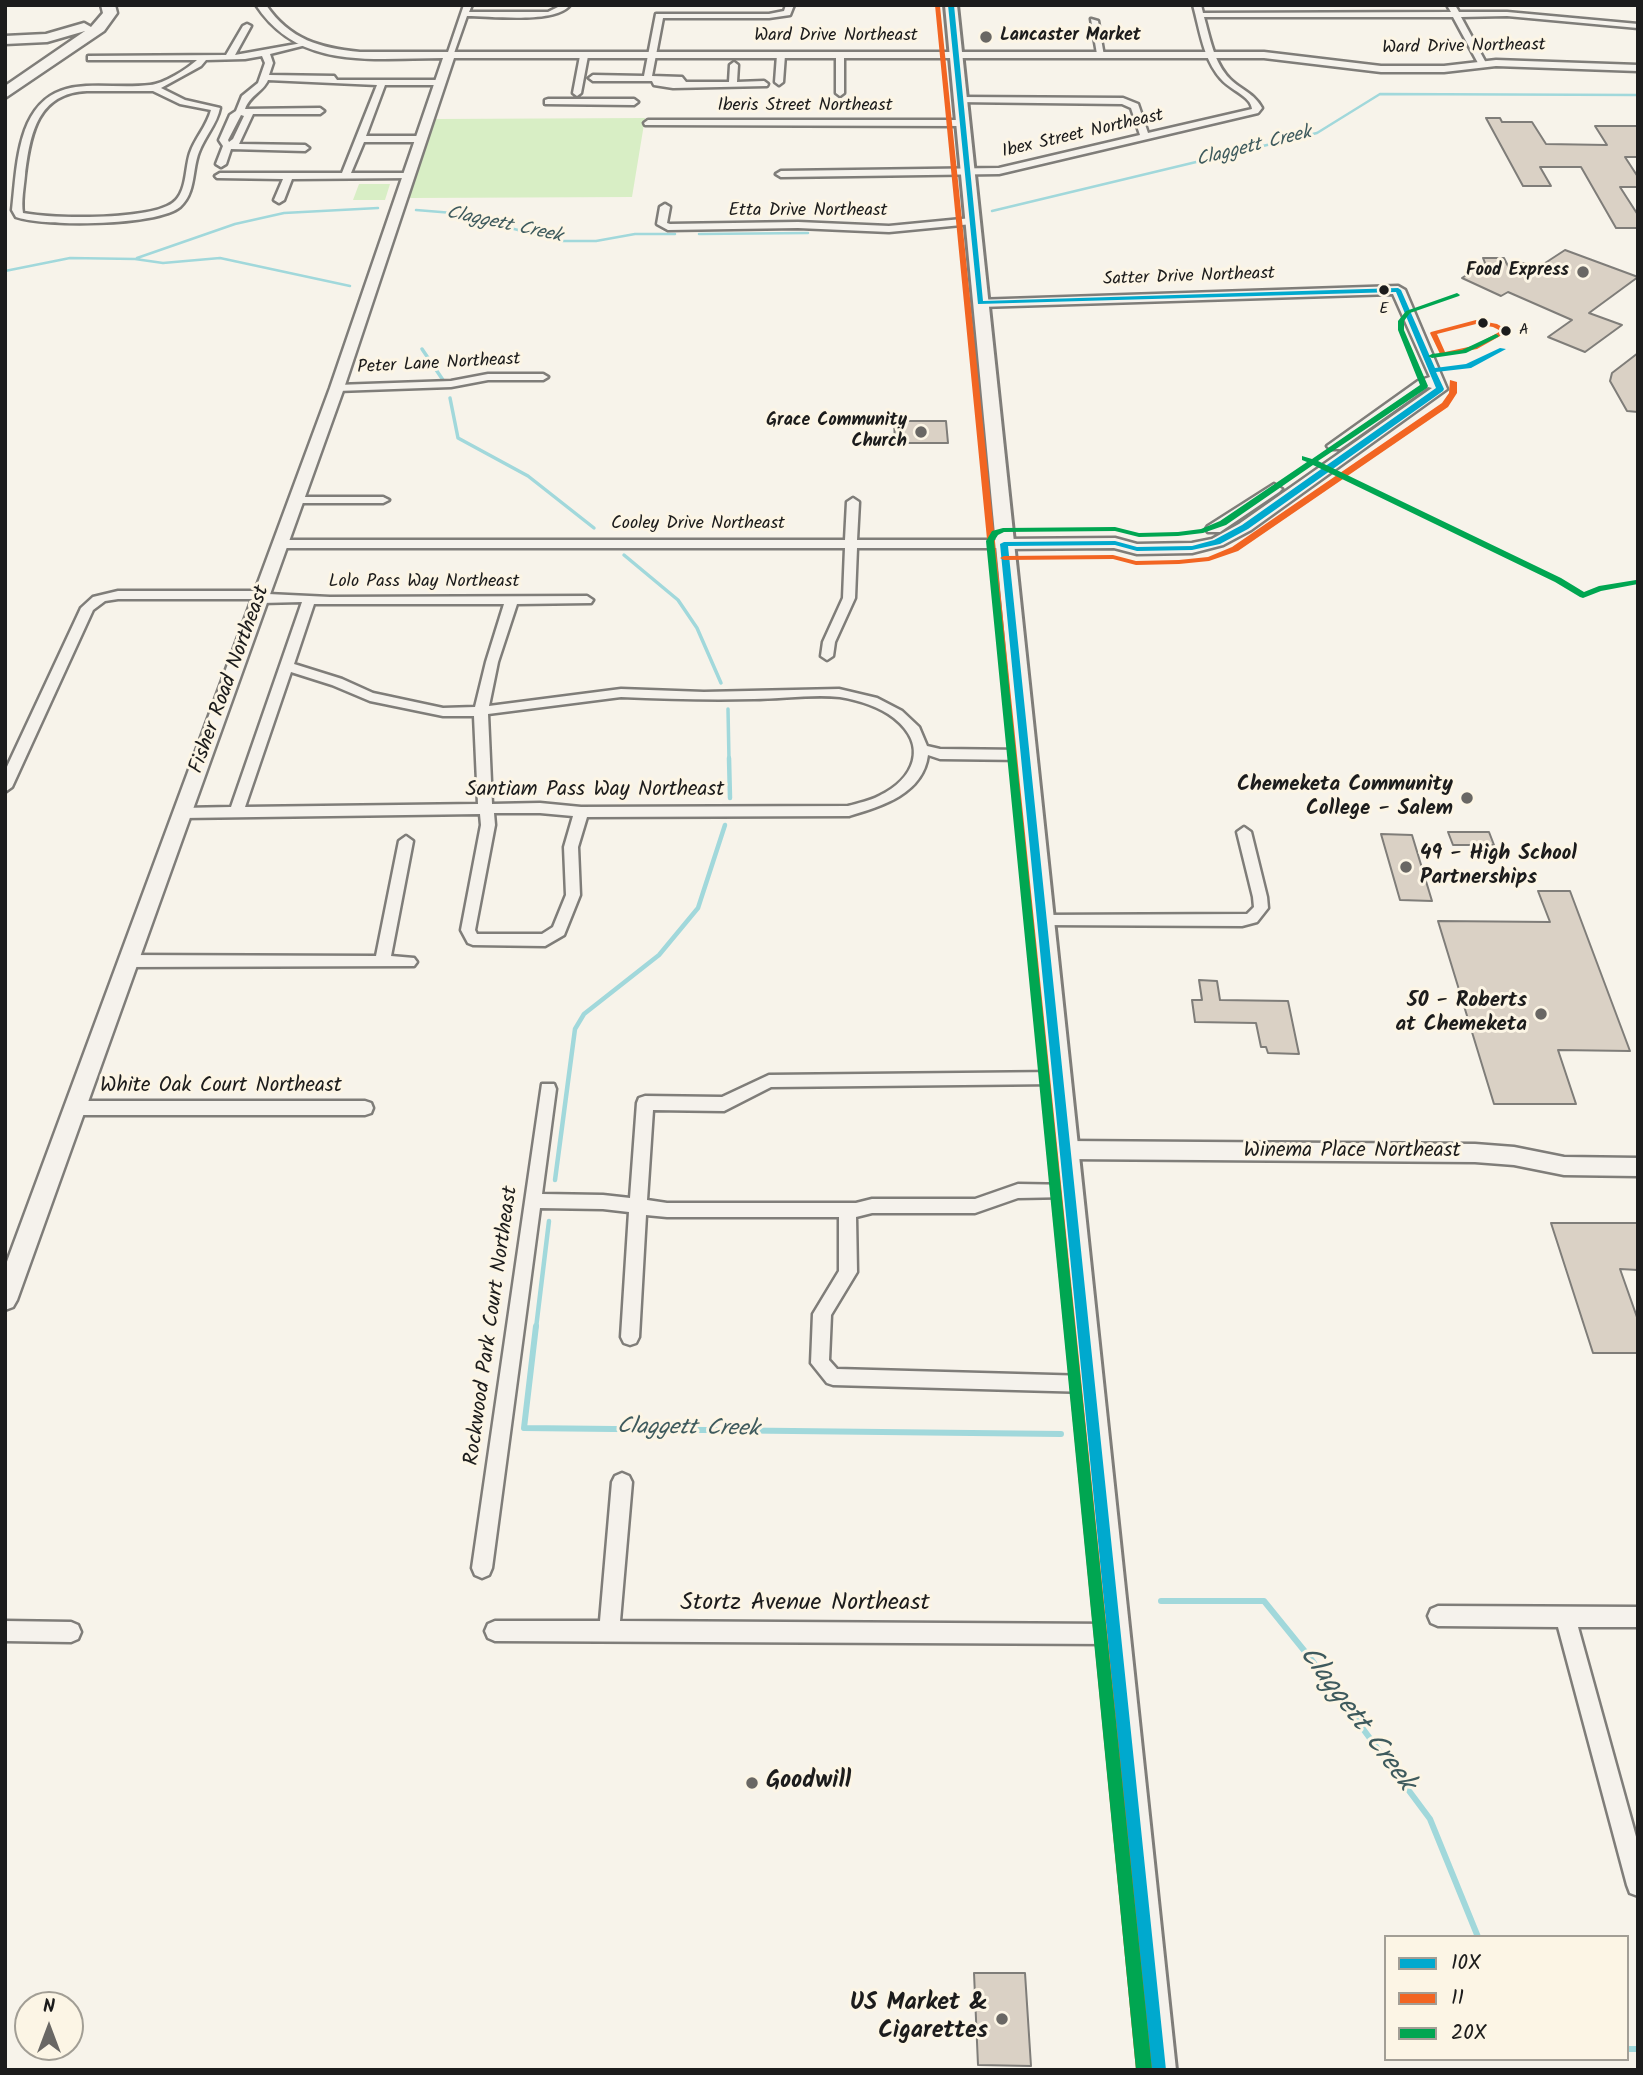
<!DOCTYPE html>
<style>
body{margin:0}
#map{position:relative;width:1643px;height:2075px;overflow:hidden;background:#f7f3ea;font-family:Kalam,sans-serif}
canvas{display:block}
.frame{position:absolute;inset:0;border:7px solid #1c1c1c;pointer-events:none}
.legend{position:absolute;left:1384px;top:1935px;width:245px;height:126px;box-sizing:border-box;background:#fcf5e5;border:2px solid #a29e95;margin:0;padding:9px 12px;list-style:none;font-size:21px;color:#1c1c1c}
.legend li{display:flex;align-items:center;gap:14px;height:35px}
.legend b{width:35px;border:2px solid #a29e95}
.north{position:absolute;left:14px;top:1991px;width:70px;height:70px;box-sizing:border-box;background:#fcf5e5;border:2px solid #a29e95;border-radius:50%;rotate:0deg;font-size:19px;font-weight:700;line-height:28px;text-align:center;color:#1c1c1c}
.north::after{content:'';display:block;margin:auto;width:24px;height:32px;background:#696764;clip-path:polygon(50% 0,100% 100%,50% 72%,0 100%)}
</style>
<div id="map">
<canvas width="1643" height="2075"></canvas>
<div class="frame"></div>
<ul class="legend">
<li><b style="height:9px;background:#00a9ce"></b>10X</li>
<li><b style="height:9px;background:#f26522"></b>11</li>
<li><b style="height:9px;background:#00a651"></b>20X</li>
</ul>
<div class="north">N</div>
</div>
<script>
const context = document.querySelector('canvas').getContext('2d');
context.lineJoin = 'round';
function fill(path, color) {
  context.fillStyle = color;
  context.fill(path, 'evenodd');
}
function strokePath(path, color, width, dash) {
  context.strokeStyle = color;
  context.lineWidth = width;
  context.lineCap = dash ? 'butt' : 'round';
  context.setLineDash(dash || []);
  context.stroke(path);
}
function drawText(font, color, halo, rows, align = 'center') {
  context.font = font + ' Kalam,sans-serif';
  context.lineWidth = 6;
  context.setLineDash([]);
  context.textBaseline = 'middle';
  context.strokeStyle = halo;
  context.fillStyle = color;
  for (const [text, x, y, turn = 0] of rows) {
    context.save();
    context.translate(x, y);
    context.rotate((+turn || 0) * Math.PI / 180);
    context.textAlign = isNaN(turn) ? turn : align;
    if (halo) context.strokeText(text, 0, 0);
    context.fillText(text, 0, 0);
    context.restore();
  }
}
const green = new Path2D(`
 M645,118L632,197L409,198L435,119Z
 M359,184H390L385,200H353Z`);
const streamFar3 = new Path2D(`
 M416,210L453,213L560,241H596L635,234H675
 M992,211L1317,133L1380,94L1638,95
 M699,234L808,233
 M137,258L235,224L284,213L378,208
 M5,271L70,258L135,259L163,263L220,258L350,286`);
const streamFar2 = new Path2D(`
 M422,349L445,383
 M450,398L458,438L528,476L594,528
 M624,555L678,600L697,628L721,683
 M728,709L729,760`);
const streamFar1 = new Path2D(`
 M729,758L730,798
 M555,1180L575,1029L584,1014L659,955L698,908L725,825
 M536,1328L549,1221`);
const stream = new Path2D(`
 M536,1326L524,1428L1061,1434
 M1161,1601H1264L1311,1659L1430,1819L1478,1937
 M1627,2049H1638`);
const building = new Path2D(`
 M1486,118H1500L1502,122H1532L1546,144L1607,145L1595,126H1638V157H1625L1638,177V187H1620L1638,215V228H1616L1581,167H1540L1551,186H1523Z
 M1565,250L1638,277L1589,313L1622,325L1585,352L1548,337L1572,320L1508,292L1501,296L1462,278L1485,263L1483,258H1504L1509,268L1522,263L1539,267Z
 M1638,353V412L1627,411L1610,381L1612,373Z
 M894,421H946L948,443H895Z
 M1448,832H1489L1494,845H1453Z
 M1381,834L1412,835L1432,901L1400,900Z
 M1538,891H1570L1630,1051L1558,1050L1576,1104H1494L1438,921L1550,922Z
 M1199,980L1217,981L1220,1000L1288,1001L1299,1054L1268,1053L1266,1047H1261L1256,1023L1195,1022L1192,1000H1202Z
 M1551,1223H1638V1270L1620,1269L1638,1320V1353H1593Z
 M974,1973H1025L1031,2066L978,2065Z`);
const street = new Path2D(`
 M464,5H472L469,12H548L562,5H570C556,24 491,16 467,16L453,56L446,58Z
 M786,5H794L790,15L769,18H663L652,76L682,77L686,82H729L730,65L734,62L738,65L737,82L764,81L768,84L767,86L673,88L654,85L652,81H593L589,78L593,75L644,76L656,14H769L784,11Z
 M1193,5H1201L1203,13L1451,12L1448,7L1455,5L1459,12H1507L1638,24V28L1507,16L1461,17L1486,63L1482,66L1478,63L1453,17H1204C1210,38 1214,63 1230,79C1241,90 1254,93 1262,108L1258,113L999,174L781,177L776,174L781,171L999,168L1140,135L1131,108L1122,104L957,102V98L960,97L1123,98L1138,104L1148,133L1252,109C1251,96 1230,90 1221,79C1203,59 1200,30 1193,5Z
 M1091,19L1098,21L1104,56L1097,54Z
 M247,24L251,26L235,55L302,43L306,45L270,54L273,63L269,75L334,76L337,80H443L444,82L440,85H385L366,136H420L424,139L420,142H364L351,173H408L413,176L411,178L292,179L284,200L279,203L274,200L283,179L217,178L215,176L220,173H342L377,85L268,80C263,92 250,95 245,109L320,108L324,111L320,114H253L239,144L305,145L309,148L305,151L231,149L226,164L221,167L216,164L223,146L219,140L230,115L236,111L242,96L258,83L265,63L262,56L245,59L206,60L201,66L161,88L185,100L220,108C217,124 205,136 199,152C192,169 196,193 180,207C157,226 44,227 16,217L12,210C15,184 16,155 25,130C48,69 100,91 150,85C164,84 187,69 197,60H88V56L226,55L243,26ZM87,91H153L180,104L211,110C207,126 195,138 190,153C185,168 187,188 176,200C158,221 51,219 23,213C21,201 24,187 25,175C30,133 38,93 87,91ZM241,115L244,116L233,139L229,142L228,140Z
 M781,53L785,55L783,82L779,85L775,82L777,55Z
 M840,53L844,55V93L840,96L836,93V55Z
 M584,54L588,56L581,93L577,96L573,93L580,56Z
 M548,99H634L638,102L634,105L545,104V100Z
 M648,120H962L966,123L962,126L645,125L644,123Z
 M665,204L670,207L667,223L670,224L798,222L889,226L972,218L977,221L972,224L889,232L798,228L668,230L657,224L660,207Z
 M488,374H543L548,377L543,380H488L451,387L337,391L332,388L337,385L451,381Z
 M296,497H383L389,500L383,503H292L290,501Z
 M853,498L859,502L857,540H1004L1010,544L1004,548H857L855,598L835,642L833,656L827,660L821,656L823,642L843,598L845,548H280L274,544L280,540H845L847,502Z
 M118,591H262L268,594L330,597L587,596L593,600L591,603L517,604L498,662L489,706L621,689L704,692L839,689L877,698L902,711L919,727L927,746L940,749L1025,750L1032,755L1025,760L940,759L928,755C923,794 882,806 849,816L587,817L578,847L580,895L564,935L545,946L473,945L468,943L461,930L481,825L480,814L182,818L175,813L182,808L231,807L302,602L261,603L255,599H118L105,601L93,610L12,787L5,792V771L81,608L93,597ZM314,604H504L486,662L475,707L443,708L373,693L342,679L294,664ZM291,672L332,685L370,701L443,716H474L478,804L245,807ZM621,697C666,699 710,700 754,699C782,699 812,694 840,697C858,700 880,707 894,718C929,746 914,779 879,796C870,801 858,803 848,806L581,807L540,803L492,804L488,714ZM494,813H540L573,816L564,847L566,895L553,927L542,934H477L475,930L495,825Z
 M1244,827L1251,832L1267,897L1268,908L1257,922L1242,926L1042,925L1035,920L1042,915L1247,914L1254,907L1253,897L1237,832Z
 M406,836L413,841L391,956L414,958L417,962L414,966L127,967L119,961L127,955L376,956L399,841Z
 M1058,1072L1064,1074L1066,1078L1064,1082L1058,1084L771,1087L724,1111L653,1110L647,1200L667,1203H856L872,1199H975L1018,1184L1075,1185L1077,1190L1075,1195L1069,1197L1018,1198L975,1213H872L856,1217L857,1272L831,1315L829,1360L837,1369L1089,1376L1095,1378L1098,1384L1095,1390L1089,1392L833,1385L827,1383L811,1363L813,1314L839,1271V1217H667L646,1215L639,1337L636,1343L630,1345L624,1343L621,1337L629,1212L603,1209L540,1208L492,1568L489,1575L482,1578L475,1575L472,1568L542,1084H554L556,1089L542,1194L603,1195L630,1198L637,1103L639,1098L645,1096L722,1097L769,1075Z
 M76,1101H365L371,1103L373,1108L371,1113L365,1115H76L70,1113L68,1108L70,1103Z
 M622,1473L629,1476L632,1482L620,1621L1115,1624L1122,1627L1125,1634L1122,1641L1115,1644L495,1641L488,1638L485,1631L488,1624L495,1621H600L612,1482L615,1476Z
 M1438,1606L1638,1607V1627H1578L1638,1844V1896L1630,1893L1627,1885L1558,1627L1438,1626L1431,1623L1428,1616L1431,1609Z
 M5,1621L71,1622L78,1625L81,1632L78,1639L71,1642L5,1641Z`);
const secondary = new Path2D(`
 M256,5H266C290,40 320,48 360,52H1264L1381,66H1444L1496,60L1638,65V71L1496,66L1444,72H1381L1264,58H454L344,388L17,1300L13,1307L5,1310V1267L330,388L443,58C373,58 299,71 256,5Z
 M1398,286L1405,290L1447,389L1251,530L1223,545L1192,553L1137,554L1114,548L1004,549L996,544L1004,539L1115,538L1137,544L1192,543L1212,539L1239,524L1432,388L1428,387L1340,449H1330L1327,446L1418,381L1430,377L1393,294L980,307L975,306V300Z
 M1274,484L1282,489L1279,492L1220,532H1208L1206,529L1208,526Z
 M1065,1141L1475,1144L1514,1147L1564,1157L1638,1158V1176L1564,1175L1514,1165L1475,1162L1065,1159L1057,1156L1054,1150L1057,1144Z`);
const primary = new Path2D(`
 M945,5H957L1176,2070H1140Z`);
const highway = new Path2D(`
 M101,5H115L117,13L104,31L5,98V86L85,31L47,42L5,44V36L46,34L84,23L91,27L103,13Z`);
const bus1 = new Path2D(`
 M948,5H954L983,301L1398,288L1401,290L1435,368L1466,364L1500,348L1506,349L1471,368L1436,372L1444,389L1443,391L1248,529L1220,544L1192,550L1137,551L1115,545L1008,546L1166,2070H1150L1000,544L1004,542L1115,541L1137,547L1192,546L1214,540L1242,525L1436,388L1396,292L978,304Z`);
const bus2 = new Path2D(`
 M935,5L940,6L1152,2070H1136Z
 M1476,320L1497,324L1509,331L1477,349L1441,356L1430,333L1431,332ZM1476,324L1493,327L1501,331L1473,346L1445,352L1437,334Z
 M1450,380L1457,382V393L1448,407L1238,551L1209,561L1179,564L1136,565L1113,559L1004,560L1000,558L1004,556L1113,555L1136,561L1179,560L1208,557L1232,547L1442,403L1449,393Z`);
const bus3 = new Path2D(`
 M1457,293L1460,295L1459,296L1410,313L1404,321V330L1428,386L1427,388L1318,461L1561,578L1584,592L1599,586L1636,580H1638V584L1601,591L1583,598L1580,597L1555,582L1313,465L1226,525L1203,533L1178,536L1139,537L1115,531L1004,532L998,535L994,541L1152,2070H1136L986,541L992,531L1003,528L1115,527L1139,533L1178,532L1201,529L1220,521L1307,462L1302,460V456L1312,459L1420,385L1398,330V321L1406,311Z
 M1496,334L1499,336L1498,337L1466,353L1432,358L1428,356L1432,354L1462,350Z`);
const markers = [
 [986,37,7,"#696764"],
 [1583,272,7,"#696764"],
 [1384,290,6,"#1c1c1c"],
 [1483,323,6,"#1c1c1c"],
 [1506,331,6,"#1c1c1c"],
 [921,432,7,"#696764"],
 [1467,798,7,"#696764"],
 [1406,867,7,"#696764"],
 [1541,1014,7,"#696764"],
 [752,1783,7,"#696764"],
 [1002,2019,7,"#696764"]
];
const farBusnames = [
 ["E",1384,310],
 ["A",1519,331,"left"]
];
const farStreetnames = [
 ["Ward Drive Northeast",836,37],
 ["Ward Drive Northeast",1464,48,-1],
 ["Iberis Street Northeast",805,107],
 ["Ibex Street Northeast",1083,135,-13],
 ["Etta Drive Northeast",808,212],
 ["Satter Drive Northeast",1189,278,-2],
 ["Peter Lane Northeast",439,365,-3],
 ["Cooley Drive Northeast",698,525],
 ["Lolo Pass Way Northeast",424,583]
];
const farPoinames = [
 ["Lancaster Market",1000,37,"left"],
 ["Food Express",1569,272],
 ["Grace Community",907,422],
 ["Church",907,443]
];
const farWaternames = [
 ["Claggett Creek",1254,148,-14],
 ["Claggett Creek",504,226,12]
];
const streetNames = [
 ["Fisher Road Northeast",231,680,-70],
 ["Santiam Pass Way Northeast",595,791],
 ["White Oak Court Northeast",221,1087],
 ["Winema Place Northeast",1352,1152],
 ["Rockwood Park Court Northeast",493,1326,-82]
];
const poiNames = [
 ["Chemeketa Community",1453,786],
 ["College - Salem",1453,810],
 ["49 - High School",1420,855,"left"],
 ["Partnerships",1420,879,"left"],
 ["50 - Roberts",1527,1002],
 ["at Chemeketa",1527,1026]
];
const waterNames = [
 ["Claggett Creek",688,1430,1]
];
const nearStreetnames = [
 ["Stortz Avenue Northeast",805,1605]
];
const nearPoinames = [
 ["Goodwill",766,1783],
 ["US Market &",988,2005,"right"],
 ["Cigarettes",988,2033,"right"]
];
const nearWaternames = [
 ["Claggett Creek",1355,1720,53]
];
fill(green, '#d8eec5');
strokePath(streamFar3, '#a1d8db', 2.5);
strokePath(streamFar2, '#a1d8db', 3.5);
strokePath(streamFar1, '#a1d8db', 4.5);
strokePath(stream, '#a1d8db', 6);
fill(building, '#dad1c5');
strokePath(building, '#7f7d79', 2);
strokePath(street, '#7f7d79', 5);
strokePath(secondary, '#7f7d79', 5);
strokePath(primary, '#7f7d79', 6);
strokePath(highway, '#7f7d79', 5);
fill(street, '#f5f2ec');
fill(secondary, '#f5f2ec');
fill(primary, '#f5f2ec');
fill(highway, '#f5f2ec');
fill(bus1, '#00a9ce');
fill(bus2, '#f26522');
fill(bus3, '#00a651');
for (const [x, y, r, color] of markers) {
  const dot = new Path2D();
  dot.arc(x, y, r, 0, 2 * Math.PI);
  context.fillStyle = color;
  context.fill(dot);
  strokePath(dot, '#fcf5e5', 2.5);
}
drawText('16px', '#1c1c1c', '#fcf5e5', farBusnames);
drawText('18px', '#1c1c1c', '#fcf5e5', farStreetnames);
drawText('bold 18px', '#1c1c1c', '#fcf5e5', farPoinames, 'right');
drawText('italic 19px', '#3e5a5d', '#fcf5e5', farWaternames);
drawText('21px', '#1c1c1c', '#fcf5e5', streetNames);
drawText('bold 21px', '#1c1c1c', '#fcf5e5', poiNames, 'right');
drawText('italic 23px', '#3e5a5d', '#fcf5e5', waterNames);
drawText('24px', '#1c1c1c', '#fcf5e5', nearStreetnames);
drawText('bold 24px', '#1c1c1c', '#fcf5e5', nearPoinames, 'left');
drawText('italic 28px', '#3e5a5d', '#fcf5e5', nearWaternames);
</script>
